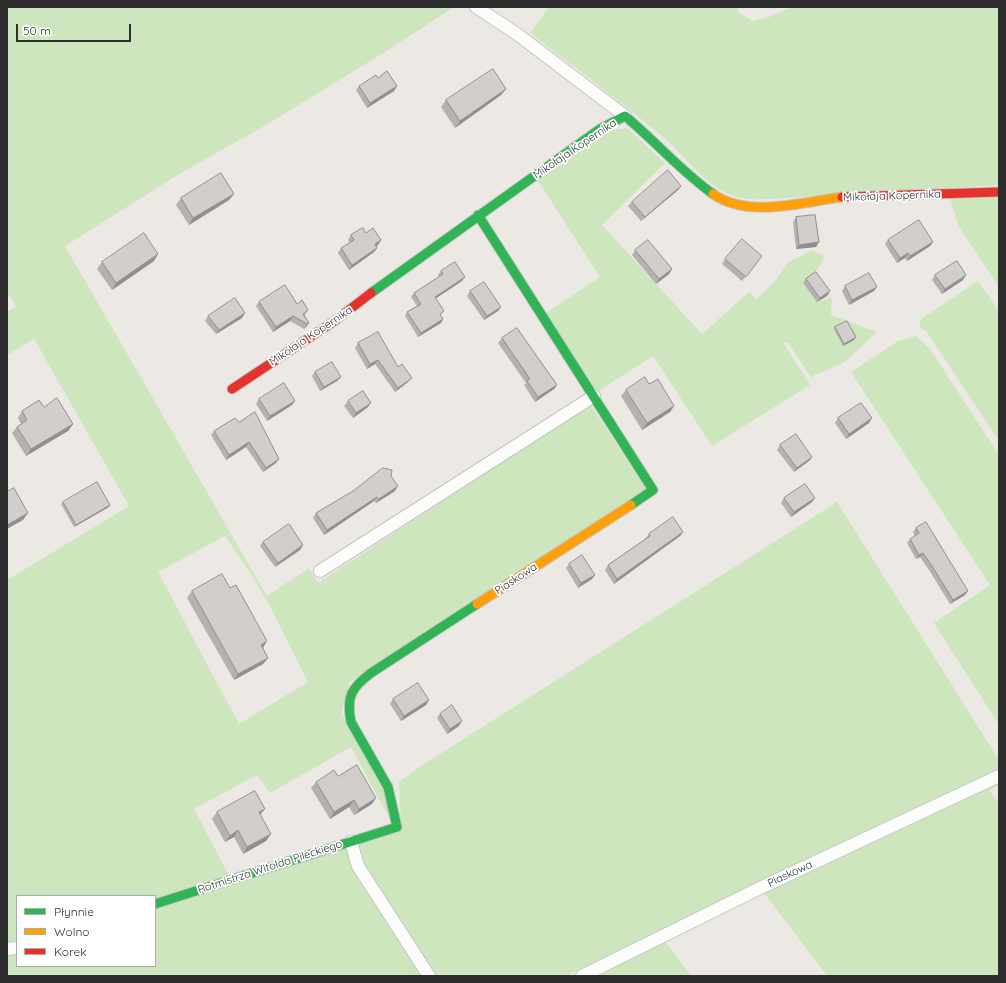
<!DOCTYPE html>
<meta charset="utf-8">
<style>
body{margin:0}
#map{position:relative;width:1006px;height:983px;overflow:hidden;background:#ece8e4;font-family:Quicksand,sans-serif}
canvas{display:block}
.frame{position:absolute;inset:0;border:8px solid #2e2e2e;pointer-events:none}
.legend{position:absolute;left:16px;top:895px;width:140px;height:72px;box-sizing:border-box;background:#fff;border:1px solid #ababab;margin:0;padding:5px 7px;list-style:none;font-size:12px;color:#2e2e2e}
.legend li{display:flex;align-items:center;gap:8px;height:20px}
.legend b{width:20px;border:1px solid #ababab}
.scale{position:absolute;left:16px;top:24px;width:115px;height:18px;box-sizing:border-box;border:2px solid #2e2e2e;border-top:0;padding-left:5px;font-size:12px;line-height:14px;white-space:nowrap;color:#2e2e2e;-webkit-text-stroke:3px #fff;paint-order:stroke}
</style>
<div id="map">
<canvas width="1006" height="983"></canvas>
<div class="frame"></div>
<ul class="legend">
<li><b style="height:5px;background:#30b455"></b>Płynnie</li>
<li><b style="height:5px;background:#ff9f0a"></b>Wolno</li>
<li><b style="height:5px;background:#e5322d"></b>Korek</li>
</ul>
<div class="scale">50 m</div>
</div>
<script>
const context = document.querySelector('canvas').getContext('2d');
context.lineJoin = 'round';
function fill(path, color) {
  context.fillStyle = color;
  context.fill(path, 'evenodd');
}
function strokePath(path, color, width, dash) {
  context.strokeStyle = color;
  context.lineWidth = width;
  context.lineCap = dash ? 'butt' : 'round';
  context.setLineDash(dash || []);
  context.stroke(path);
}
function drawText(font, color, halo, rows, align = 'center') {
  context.font = font + ' Quicksand,sans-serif';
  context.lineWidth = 3.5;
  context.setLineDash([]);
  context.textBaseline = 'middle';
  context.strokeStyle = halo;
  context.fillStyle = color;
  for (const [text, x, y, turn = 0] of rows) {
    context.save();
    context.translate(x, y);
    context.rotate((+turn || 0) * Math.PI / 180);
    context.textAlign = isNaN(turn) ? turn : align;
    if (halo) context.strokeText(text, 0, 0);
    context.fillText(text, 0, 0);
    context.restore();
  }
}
const green = new Path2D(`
 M7,7H454L385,52L266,125L181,173L65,246L267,596L309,568L318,583L590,404L646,489L350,682L341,713L381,781L393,825L351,747L270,793L257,775L194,809L233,883L401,827L399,782L421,766L837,502L999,760V785L989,790L999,804V976H827L758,885L566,976H7V580L129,506L28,328L34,339L7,355V312L16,306L7,292ZM225,536L251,574L270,606L308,682L239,724L158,572ZM17,896H155V966H17Z
 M549,7H737L738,12L753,21L769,17L792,7H999V185L785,198C768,199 747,202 731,195C706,186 684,155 664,138C621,101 575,68 530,33Z
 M627,128L665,163L602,225L702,334L750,291L756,300L776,280L787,263L812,250L824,256C820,268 814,275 803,283L817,302L832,297L831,315L877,332L845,362L811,377L788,343L783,342L810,385L712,446L653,356L597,392L546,313L600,277L537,179L612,130Z
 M999,197V287L959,227L950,198Z
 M978,281L999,311V441L927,332L919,327L921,319Z
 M916,336L930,349L999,455V725L934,623L990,585L851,372L898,341Z
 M665,941L691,976H595Z`);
const street = new Path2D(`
 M476,7L517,34L625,116
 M320,571L594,396
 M351,842L358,866L429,976
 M7,949L17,948
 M582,976L758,889L999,776`);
const fast = new Path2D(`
 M478,215L653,490L631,505
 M371,293L600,129L625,116C655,141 681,171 713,194
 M155,904L397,827L388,787L351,722C346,697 351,688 371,673L477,604`);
const slow = new Path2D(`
 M713,194C749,219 802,202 842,197
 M477,604L631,505`);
const jam = new Path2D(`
 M842,197L999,192
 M232,389L336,320L371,293`);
const wall = new Path2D(`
 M378,78L397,86L394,91L367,108L356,90L359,86Z
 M506,89L501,95L455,128L441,107L446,100Z
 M681,186L678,190L641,221L628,206L632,202Z
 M234,194L229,200L189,225L176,205L181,198Z
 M796,217L819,242L816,247L796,249L793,222Z
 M366,233L381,240L378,245L376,246L377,248L374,252L349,270L338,253L341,248L350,243L348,240L351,235Z
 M888,240L933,242L930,246L907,261L905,258L897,263L885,244Z
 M635,250L672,269L669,274L656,284L632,255Z
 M762,256L742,281L722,264L725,259Z
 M154,261L112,290L97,269L102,262Z
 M441,271L462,281L436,298L441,315L443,319L441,323L418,337L405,316L407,312L417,306L411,297L414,293L439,277L438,275Z
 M935,275L963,280L942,294L932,280Z
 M806,279L830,291L827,296L817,302L803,283Z
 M845,286L874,291L849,305L842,291Z
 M470,291L501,307L498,311L484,320L467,296Z
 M259,302L297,304L308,310L305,315L309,323L306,327L304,329L290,321L273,332L256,306Z
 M208,316L242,318L216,334L205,321Z
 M835,327L854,340L843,346L834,329Z
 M502,338L557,385L554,389L535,402L524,385L526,383L498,343Z
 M358,343L398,367L408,382L395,392L375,364L367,369L355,348Z
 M315,372L341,377L337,381L320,391L312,376Z
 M649,384L674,406L670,412L642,430L621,396L626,390Z
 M259,399L295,401L292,405L267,421L256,404Z
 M348,401L368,407L353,418L344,406Z
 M44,407L73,424L68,431L26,456L12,433L17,427L21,424L18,418L22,411Z
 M235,418L276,463L263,472L246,447L226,460L211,435L214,431Z
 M838,418L869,423L846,439L835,423Z
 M780,445L812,457L809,461L794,472L777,450Z
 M391,476L395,491L376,503L374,501L324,535L313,518L316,513Z
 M784,498L812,502L791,517L781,503Z
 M63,502L109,507L74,527L61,504Z
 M916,528L965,595L950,604L929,570L920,557L916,559L907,543L910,539L915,536L913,532Z
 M683,532L680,536L614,584L605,570L608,565L645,539L649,534Z
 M263,542L303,545L300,550L275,567L260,546Z
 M569,564L592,579L578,588L566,568Z
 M192,591L263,648L268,658L263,664L234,680L187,598Z
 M393,699L429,700L426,705L401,721L390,704Z
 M440,714L459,726L447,734L437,718Z
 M338,776L372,804L354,815L349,807L330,819L311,788L316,782Z
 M217,812L260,815L271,834L266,841L243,854L234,837L225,842L212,819Z`);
const shadedWall = new Path2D(`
 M397,86L394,91L367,108L370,103Z
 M506,89L501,95L455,128L460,121Z
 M681,186L678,190L641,221L645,217Z
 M234,194L229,200L189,225L193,218Z
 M381,240L378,245L372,249L375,244Z
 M819,242L816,247L796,249L799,245Z
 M933,242L930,246L907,261L910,256Z
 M377,248L374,252L349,270L352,265Z
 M908,253L905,258L897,263L900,258Z
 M158,254L154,261L112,290L116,283Z
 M672,269L669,274L656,284L659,279Z
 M966,275L963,280L942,294L945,289Z
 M465,277L462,281L432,301L435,297Z
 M877,287L874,291L849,305L852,300Z
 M830,291L827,296L817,302L820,298Z
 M501,307L498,311L484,320L487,316Z
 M245,313L242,318L216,334L219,330Z
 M293,316L290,321L273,332L276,327Z
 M443,319L441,323L418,337L421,333Z
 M309,323L306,327L304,329L307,324Z
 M856,337L854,340L843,346L844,344Z
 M378,360L375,364L367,369L370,364Z
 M341,377L337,381L320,391L324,387Z
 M412,378L408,382L395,392L398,388Z
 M557,385L554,389L535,402L538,397Z
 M295,401L292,405L267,421L270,416Z
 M371,403L368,407L353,418L356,413Z
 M674,406L670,412L642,430L647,423Z
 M872,418L869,423L846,439L849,434Z
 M73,424L68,431L26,456L31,449Z
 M249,442L246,447L226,460L229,455Z
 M812,457L809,461L794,472L797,468Z
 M279,459L276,463L263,472L266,468Z
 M398,486L395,491L376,503L379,499Z
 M377,497L374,501L324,535L327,530Z
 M815,498L812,502L791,517L794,512Z
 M110,505L109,507L74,527L76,525Z
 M28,513L23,520L7,529V525Z
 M683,532L680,536L614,584L617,579Z
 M303,545L300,550L275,567L278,563Z
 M923,553L920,557L916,559L919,555Z
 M595,575L592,579L578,588L581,583Z
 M968,591L965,595L950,604L953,600Z
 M267,641L263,648L261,645Z
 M268,658L263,664L234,680L238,674Z
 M429,700L426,705L401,721L404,716Z
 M462,721L459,726L447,734L450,729Z
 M376,798L372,804L354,815L359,809Z
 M354,800L349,807L330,819L334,812Z
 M265,809L260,815L259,812Z
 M238,830L234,837L225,842L230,836Z
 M271,834L266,841L243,854L247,847Z`);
const building = new Path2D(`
 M493,69L506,89L460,121L446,100Z
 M387,71L397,86L370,103L359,86L376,75L378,78Z
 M668,170L681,186L645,217L632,202Z
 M221,173L234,194L193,218L181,198Z
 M815,215L819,242L799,245L796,217Z
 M919,220L933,242L910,256L908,253L900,258L888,240Z
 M363,228L366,233L373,228L381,240L375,244L377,248L352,265L341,248L354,240L351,235Z
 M144,233L158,254L116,283L102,262Z
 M742,239L762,256L746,277L725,259Z
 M648,240L672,269L659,279L635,250Z
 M957,261L966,275L945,289L935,275Z
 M455,262L465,277L435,297L444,311L440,314L443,319L421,333L407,312L421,304L414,293L443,274L441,271Z
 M816,272L830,291L820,298L806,279Z
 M869,273L877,287L852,300L845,286Z
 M484,282L501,307L487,316L470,291Z
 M285,285L297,304L302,300L308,310L303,314L309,323L307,324L293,316L276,327L259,302Z
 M235,298L245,313L219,330L208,316Z
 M847,321L856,337L844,344L835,327Z
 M517,328L557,385L538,397L527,381L530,379L502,338Z
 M378,332L398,367L402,364L412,378L398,388L378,360L370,364L358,343Z
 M332,362L341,377L324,387L315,372Z
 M645,377L649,384L658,379L674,406L647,423L626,390Z
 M284,383L295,401L270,416L259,399Z
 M363,391L371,403L356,413L348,401Z
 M57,398L73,424L31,449L17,427L27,420L22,411L39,400L44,407Z
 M861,403L872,418L849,434L838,418Z
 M255,412L279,459L266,468L249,442L229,455L214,431L235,418L239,422Z
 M796,434L812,457L797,468L780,445Z
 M383,468L392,470L391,476L398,486L379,499L377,497L327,530L316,513L353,491Z
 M97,482L110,505L76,525L63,502Z
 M805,484L815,498L794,512L784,498Z
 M14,488L28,513L7,525V492Z
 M673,517L683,532L617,579L608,565L650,536L649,534Z
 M926,522L968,591L953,600L932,566L923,553L919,555L910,539L919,533L916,528Z
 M289,524L303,545L278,563L263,542Z
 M582,555L595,575L581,583L569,564Z
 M222,574L230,588L236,585L267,641L261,645L268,658L238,674L192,591Z
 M418,683L429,700L404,716L393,699Z
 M452,705L462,721L450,729L440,714Z
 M357,765L376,798L359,809L354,800L334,812L316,782L334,770L338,776Z
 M255,791L265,809L259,812L271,834L247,847L238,830L230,836L217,812Z`);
const streetNames = [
 ["Mikołaja Kopernika",575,149,-34],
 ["Mikołaja Kopernika",892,196,-2],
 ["Mikołaja Kopernika",311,336,-34],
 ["Piaskowa",516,579,-33],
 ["Rotmistrza Witolda Pileckiego",270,867,-18],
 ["Piaskowa",790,874,-25]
];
fill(green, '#cee6be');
strokePath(street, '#c5c4c5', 14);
strokePath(fast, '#c5c4c5', 11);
strokePath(slow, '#c5c4c5', 11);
strokePath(jam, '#c5c4c5', 11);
strokePath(street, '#fcfcfb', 12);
strokePath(fast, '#30b455', 9);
strokePath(slow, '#ff9f0a', 9);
strokePath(jam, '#e5322d', 9);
fill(wall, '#b4b1af');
fill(shadedWall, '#92908e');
fill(building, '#d1cecb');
strokePath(building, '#92908e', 1);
drawText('11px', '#2e2e2e', '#fff', streetNames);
</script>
